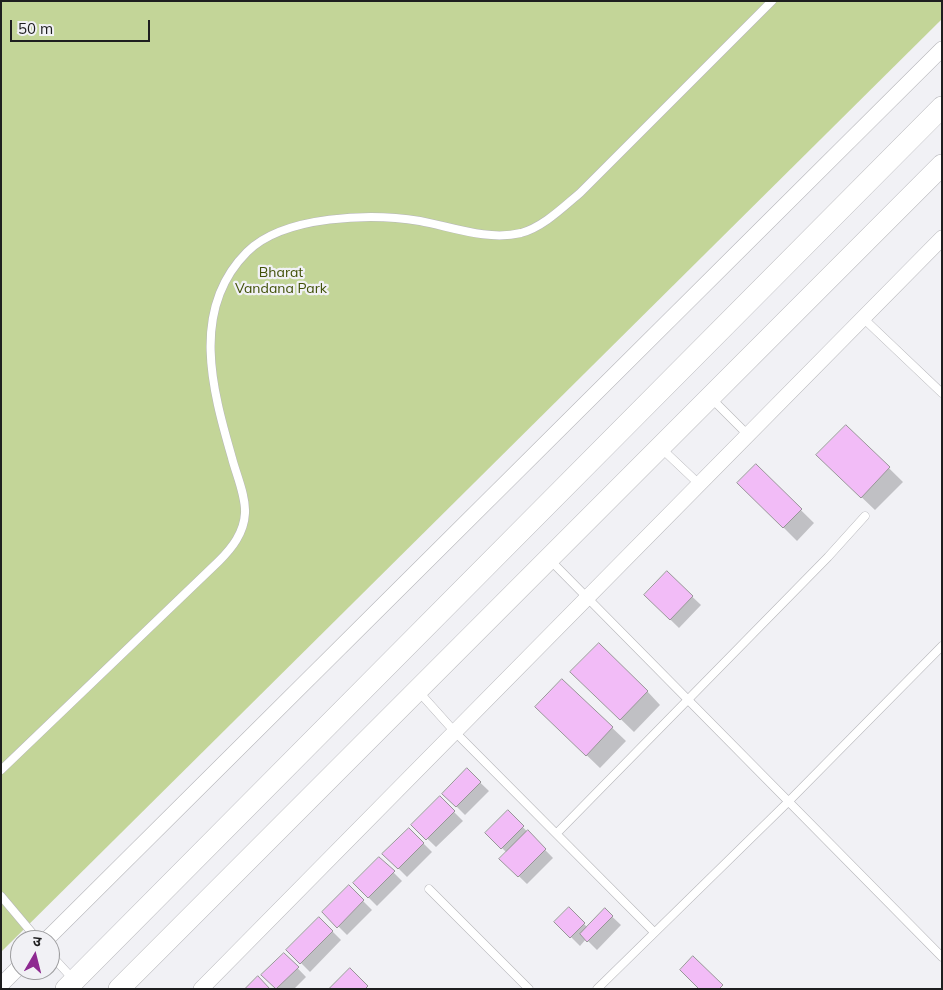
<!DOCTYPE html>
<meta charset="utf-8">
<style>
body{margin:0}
#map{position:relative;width:943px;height:990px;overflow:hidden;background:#f1f1f5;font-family:Mulish,"Noto Sans Devanagari",sans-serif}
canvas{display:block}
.frame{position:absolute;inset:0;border:2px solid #1e1e1f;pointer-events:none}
.north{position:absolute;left:10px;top:930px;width:50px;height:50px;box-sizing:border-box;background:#f1f1f5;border:1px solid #9d9d9f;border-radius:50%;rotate:8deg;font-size:14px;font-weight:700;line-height:20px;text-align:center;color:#1e1e1f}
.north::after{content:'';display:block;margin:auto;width:18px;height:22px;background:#8e2a91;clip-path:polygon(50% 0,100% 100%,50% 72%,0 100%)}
.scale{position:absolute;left:10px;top:20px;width:140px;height:22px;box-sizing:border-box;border:2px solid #1e1e1f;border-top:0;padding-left:6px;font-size:15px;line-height:18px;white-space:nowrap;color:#1e1e1f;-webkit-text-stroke:4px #f1f1f5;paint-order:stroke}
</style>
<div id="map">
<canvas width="943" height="990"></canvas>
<div class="frame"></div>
<div class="north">उ</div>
<div class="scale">50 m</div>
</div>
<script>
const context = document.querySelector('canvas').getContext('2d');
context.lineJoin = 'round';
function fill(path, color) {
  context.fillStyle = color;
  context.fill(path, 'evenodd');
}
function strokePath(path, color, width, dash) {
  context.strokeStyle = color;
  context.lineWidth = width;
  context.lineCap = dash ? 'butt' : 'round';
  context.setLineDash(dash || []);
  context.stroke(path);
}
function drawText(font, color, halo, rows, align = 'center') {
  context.font = font + ' Mulish,sans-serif';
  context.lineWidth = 4.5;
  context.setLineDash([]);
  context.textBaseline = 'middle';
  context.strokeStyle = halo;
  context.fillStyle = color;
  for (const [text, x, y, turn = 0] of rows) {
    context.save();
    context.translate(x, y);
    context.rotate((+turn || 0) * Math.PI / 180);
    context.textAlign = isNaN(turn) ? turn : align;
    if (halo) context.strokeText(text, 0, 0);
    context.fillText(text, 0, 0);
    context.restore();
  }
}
const green = new Path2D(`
 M1,1H942V19L1,952Z`);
const shadow = new Path2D(`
 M846,426L903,482L875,510L831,468Z
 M756,466L814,523L797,541L739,483Z
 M667,573L701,605L679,628L645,595Z
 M572,672L647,691L660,705L634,732Z
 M562,680L626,741L600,768L550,720Z
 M467,770L489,791L465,815L444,794Z
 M440,798L463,821L436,847L413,825Z
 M508,812L553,858L527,884L501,859L507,853L487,833Z
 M409,829L432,852L407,877L384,854Z
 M379,858L402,881L377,906L354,883Z
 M349,887L372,910L347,935L324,912Z
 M569,909L588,928L605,910L621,925L597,950L586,939L580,946L556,922Z
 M319,918L341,940L310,972L288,950Z
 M284,954L306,977L294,989H277L263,975Z`);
const building = new Path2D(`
 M846,425L890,467L861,498L816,455Z
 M756,464L802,509L783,528L737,483Z
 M667,571L693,596L670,620L644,595Z
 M599,643L648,691L620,720L570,672Z
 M562,679L613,727L586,756L535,707Z
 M467,768L481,782L456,807L442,794Z
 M440,796L455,811L426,840L411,825Z
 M508,810L524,826L501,849L485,833Z
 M409,828L424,843L398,869L382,854Z
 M528,830L546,849L518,877L499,859Z
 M379,857L395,871L368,898L353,883Z
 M349,885L364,900L337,928L322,912Z
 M569,907L585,923L570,938L554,922Z
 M605,908L613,916L587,942L580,934Z
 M319,917L333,931L300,964L286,950Z
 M284,953L299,967L276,989L261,975Z
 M693,956L723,985L719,989H699L680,970Z
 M350,968L368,986L365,989H329Z
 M258,976L270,989H245Z`);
const lane = new Path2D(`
 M863,318L942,393
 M711,398L747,434
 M661,448L698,483
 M550,560L942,957
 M419,692L454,731L653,931
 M1,770L219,561C232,548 244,533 245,513C246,496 236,474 232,458C212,389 190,309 247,252C284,215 372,213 420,221C452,227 488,241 521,233C543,227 562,208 580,193L772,1
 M557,833L828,557L865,516
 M429,889L529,989
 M1,896L38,940
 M50,954L73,979
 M597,989L788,802L942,646`);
const street = new Path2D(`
 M46,940L942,49
 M1,985L20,966
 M201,989L942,238`);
const secondary = new Path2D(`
 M66,989L942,107
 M119,989L942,165`);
const parkNames = [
 ["Bharat",281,273],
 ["Vandana Park",281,289]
];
fill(green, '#c3d598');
fill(shadow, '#0003');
fill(building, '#f2bcf7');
strokePath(building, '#989598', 1);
strokePath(lane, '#b6b6ba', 9);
strokePath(street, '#b6b6ba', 16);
strokePath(secondary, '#b6b6ba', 22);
strokePath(lane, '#fff', 8);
strokePath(street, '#fff', 15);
strokePath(secondary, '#fff', 21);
drawText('14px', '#415109', '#f1f1f5', parkNames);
</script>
